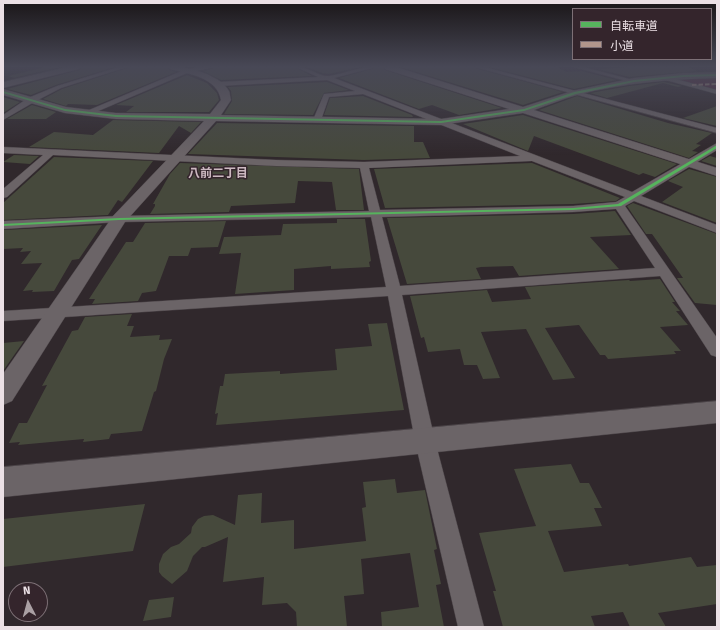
<!DOCTYPE html>
<meta charset="utf-8">
<style>
body{margin:0}
#map{position:relative;width:720px;height:630px;overflow:hidden;background:#30282c;font-family:"Fira Sans","Noto Sans JP",sans-serif}
canvas{display:block}
.frame{position:absolute;inset:0;border:4px solid #ebe0e5;pointer-events:none}
.legend{position:absolute;left:572px;top:8px;width:140px;height:52px;box-sizing:border-box;background:#34252c;border:1px solid #7d7076;margin:0;padding:5px 7px;list-style:none;font-size:12px;color:#ebe0e5}
.legend li{display:flex;align-items:center;gap:8px;height:20px}
.legend b{width:20px;border:1px solid #7d7076}
.north{position:absolute;left:8px;top:582px;width:40px;height:40px;box-sizing:border-box;background:#34252c;border:1px solid #7d7076;border-radius:50%;rotate:354deg;font-size:11px;font-weight:700;line-height:16px;text-align:center;color:#ebe0e5}
.north::after{content:'';display:block;margin:auto;width:14px;height:18px;background:#aaa0a4;clip-path:polygon(50% 0,100% 100%,50% 72%,0 100%)}
</style>
<div id="map">
<canvas width="720" height="630"></canvas>
<div class="frame"></div>
<ul class="legend">
<li><b style="height:5px;background:#56b35d"></b>自転車道</li>
<li><b style="height:5px;background:#b2968c"></b>小道</li>
</ul>
<div class="north">N</div>
</div>
<script>
const context = document.querySelector('canvas').getContext('2d');
context.lineJoin = 'round';
function fill(path, color) {
  context.fillStyle = color;
  context.fill(path, 'evenodd');
}
function strokePath(path, color, width, dash) {
  context.strokeStyle = color;
  context.lineWidth = width;
  context.lineCap = dash ? 'butt' : 'round';
  context.setLineDash(dash || []);
  context.stroke(path);
}
function drawText(font, color, halo, rows, align = 'center') {
  context.font = font + ' "Fira Sans","Noto Sans JP",sans-serif';
  context.lineWidth = 3;
  context.setLineDash([]);
  context.textBaseline = 'middle';
  context.strokeStyle = halo;
  context.fillStyle = color;
  for (const [text, x, y, turn = 0] of rows) {
    context.save();
    context.translate(x, y);
    context.rotate((+turn || 0) * Math.PI / 180);
    context.textAlign = isNaN(turn) ? turn : align;
    if (halo) context.strokeText(text, 0, 0);
    context.fillText(text, 0, 0);
    context.restore();
  }
}
const green = new Path2D(`
 M717,76V92L664,78Z`);
const building = new Path2D(`
 M45,67H61L14,78L8,76Z
 M81,67H115L56,85L31,95L7,89L79,70Z
 M128,67H168L170,70L176,72L97,105L68,104L66,106L43,99L62,89L127,68Z
 M215,67H295L312,76L221,80L203,71L214,68Z
 M306,67H361L329,74L322,73Z
 M374,67H383L385,70L502,108L459,115L432,105L419,109L339,78L372,69Z
 M400,67H474L475,68L563,92L523,105Z
 M489,67H557L567,72L582,71L617,80L574,89Z
 M635,67H688L698,71L629,77L598,69Z
 M187,75L207,83L217,93L219,100L209,112H126L134,106L116,105Z
 M327,82L349,90L324,93L313,115L224,114L232,101L231,91L228,87Z
 M664,82L682,86L678,87L663,83L607,98L590,93L629,86Z
 M363,96L412,115L413,117L324,115L330,98Z
 M577,96L668,123L712,133L696,144L701,145L692,151L698,152L689,158L539,110Z
 M3,97L20,102L3,113Z
 M32,105L56,112L46,119H7Z
 M717,106V126L683,118Z
 M523,115L677,164L655,177L643,173L639,175L534,136L528,151L463,124Z
 M113,120L201,122L191,133L179,126L159,153L29,147L54,132L93,135Z
 M217,123L414,126V142H423L430,158L364,160L188,154Z
 M14,155L39,156L30,164L3,162Z
 M710,156L717,158V166L701,161Z
 M54,157L153,161L122,202L118,200L108,215L3,220V203Z
 M180,163L359,169L364,210H336L332,182L298,181L295,203L231,206L229,212L150,214L155,206V204H153L170,174Z
 M532,163L620,198L616,201L573,204L385,208L374,169Z
 M689,169L717,177V223L662,202L683,187L668,181Z
 M633,203L717,234V305L695,303L677,278H683L652,234H646L627,206Z
 M615,211L631,235L590,237L619,269L519,276L513,266L481,267L476,268L481,279L407,284L387,218L573,214Z
 M337,219H365L371,261L369,262L370,267L331,269V266L294,269V290L235,294L241,253L219,254L224,237L281,235L283,224L337,223Z
 M226,221L218,247L191,248L188,256H169L156,291L142,293L138,301L92,304L95,299H89L126,242H133L145,223Z
 M102,225L79,259L72,260L54,291L32,292L33,290L23,291L42,263L21,264L31,251L20,252L23,248L3,249V230Z
 M660,279L675,302H672L680,311H676L688,325L660,327L681,351H674L676,354L608,359L605,355H600L579,325L545,328L575,378L553,380L526,329L481,332L500,378L483,379L477,365H464L460,349L428,352L424,337L421,338L410,296L487,290L492,302L531,299L525,287L629,280L630,281Z
 M132,314L127,326H134L130,337L160,335L159,340L172,339L164,359L156,391L154,392L142,431L111,434L109,439L83,442L84,439L18,445L20,442L9,443L19,423H27L47,385L42,386L72,331L78,330L85,317Z
 M387,323L404,410L216,425L218,413L215,414L220,386H223L225,374L280,371V374L337,370L335,349L372,346L368,324Z
 M24,341L3,371V343Z
 M571,464L580,483H589L602,508H594L602,526L548,531L564,572L628,564L629,566L691,557L697,567L717,565V604L658,613L666,627H630L623,612L591,616L595,627H503L493,591H496L479,533L536,526L514,469Z
 M395,479L397,493L425,490L437,549L434,550L441,584L436,585L444,627H382L381,612L419,607L410,553L361,559L364,594L344,596L347,627H297L296,612L287,603L262,605L264,577L223,582L228,537L205,547H202L193,556L187,571L172,584L162,576L159,572V564L163,554L171,547L179,544L191,533L192,527L198,519L204,516L213,515L235,525L238,495L262,493L261,523L294,520V549L366,541L362,508L366,507L363,482Z
 M145,504L133,551L3,567V519Z
 M174,597L171,617L143,621L149,600Z`);
const street = new Path2D(`
 M119,67H127L61,88L34,102L3,120V115L28,98L57,86Z
 M201,67H214L187,73L89,115H83L82,113L184,70Z
 M296,67C308,66 319,77 329,76C344,74 358,67 373,67L372,68L334,78L632,192L717,143V150L641,196L717,225V233L634,201L625,206L717,338V357L711,355L660,276L402,295L435,441L484,627H458L415,441L388,296L3,321V311L386,287L371,217L119,222L3,229V221L119,216L369,211L360,168L276,166L53,155L7,197L3,198V189L43,155L3,153V147L276,160L364,162L520,156L363,94L329,97L321,120L317,122H314L313,120L324,94L355,91L327,80L218,86L215,84L218,82L318,77ZM532,161L625,197L616,202L573,206L380,210L369,168ZM616,209L655,268L400,286L382,217L573,212Z
 M475,67H484L717,128V133Z
 M574,67H583L637,81L634,83Z
 M664,76L717,90V94L662,79V77Z`);
const secondary = new Path2D(`
 M67,67H80L79,69L3,88V82Z
 M169,67C186,66 220,74 229,91C230,93 230,97 231,100L221,115L441,119L509,109L385,69L384,67H396L523,107L572,91L634,78L683,73L717,72V78C670,79 623,83 577,95C563,99 548,105 534,110L717,168V176L523,113L441,125L216,121L125,222L12,401L3,405V374L113,216L204,121L116,119L65,113L3,95V89L66,107L116,113L210,114L221,100C217,77 189,74 170,69Z
 M717,401V423L3,497V467Z`);
const quiet = new Path2D(`
 M692,85L717,84`);
const cycleway = new Path2D(`
 M717,74V76L683,77L634,82L576,94L524,111L441,123L116,117L65,111L3,93V91L65,109L116,115L441,121L524,109L574,92L634,80L683,75Z
 M717,145V148L621,206L573,210L119,220L3,226V224L119,218L573,208L618,204Z`);
const farNeighbourhoodnames = [
 ["八前二丁目",218,174]
];
fill(green, '#551e3c');
fill(building, '#46493c');
strokePath(street, '#4a4347', 1);
strokePath(secondary, '#4a4347', 1);
fill(street, '#6b6467');
fill(secondary, '#6b6467');
strokePath(quiet, '#b2968c', 2, [4.5, 2]);
fill(cycleway, '#56b35d');
const sky = context.createLinearGradient(0, 0, 0, 155);
sky.addColorStop(0, '#1a1618');
sky.addColorStop(0.43, '#484856');
sky.addColorStop(1, '#48485600');
context.fillStyle = sky;
context.fillRect(0, 0, 720, 155);
drawText('bold 12px', '#ccb8c0', '#34252c', farNeighbourhoodnames);
</script>
